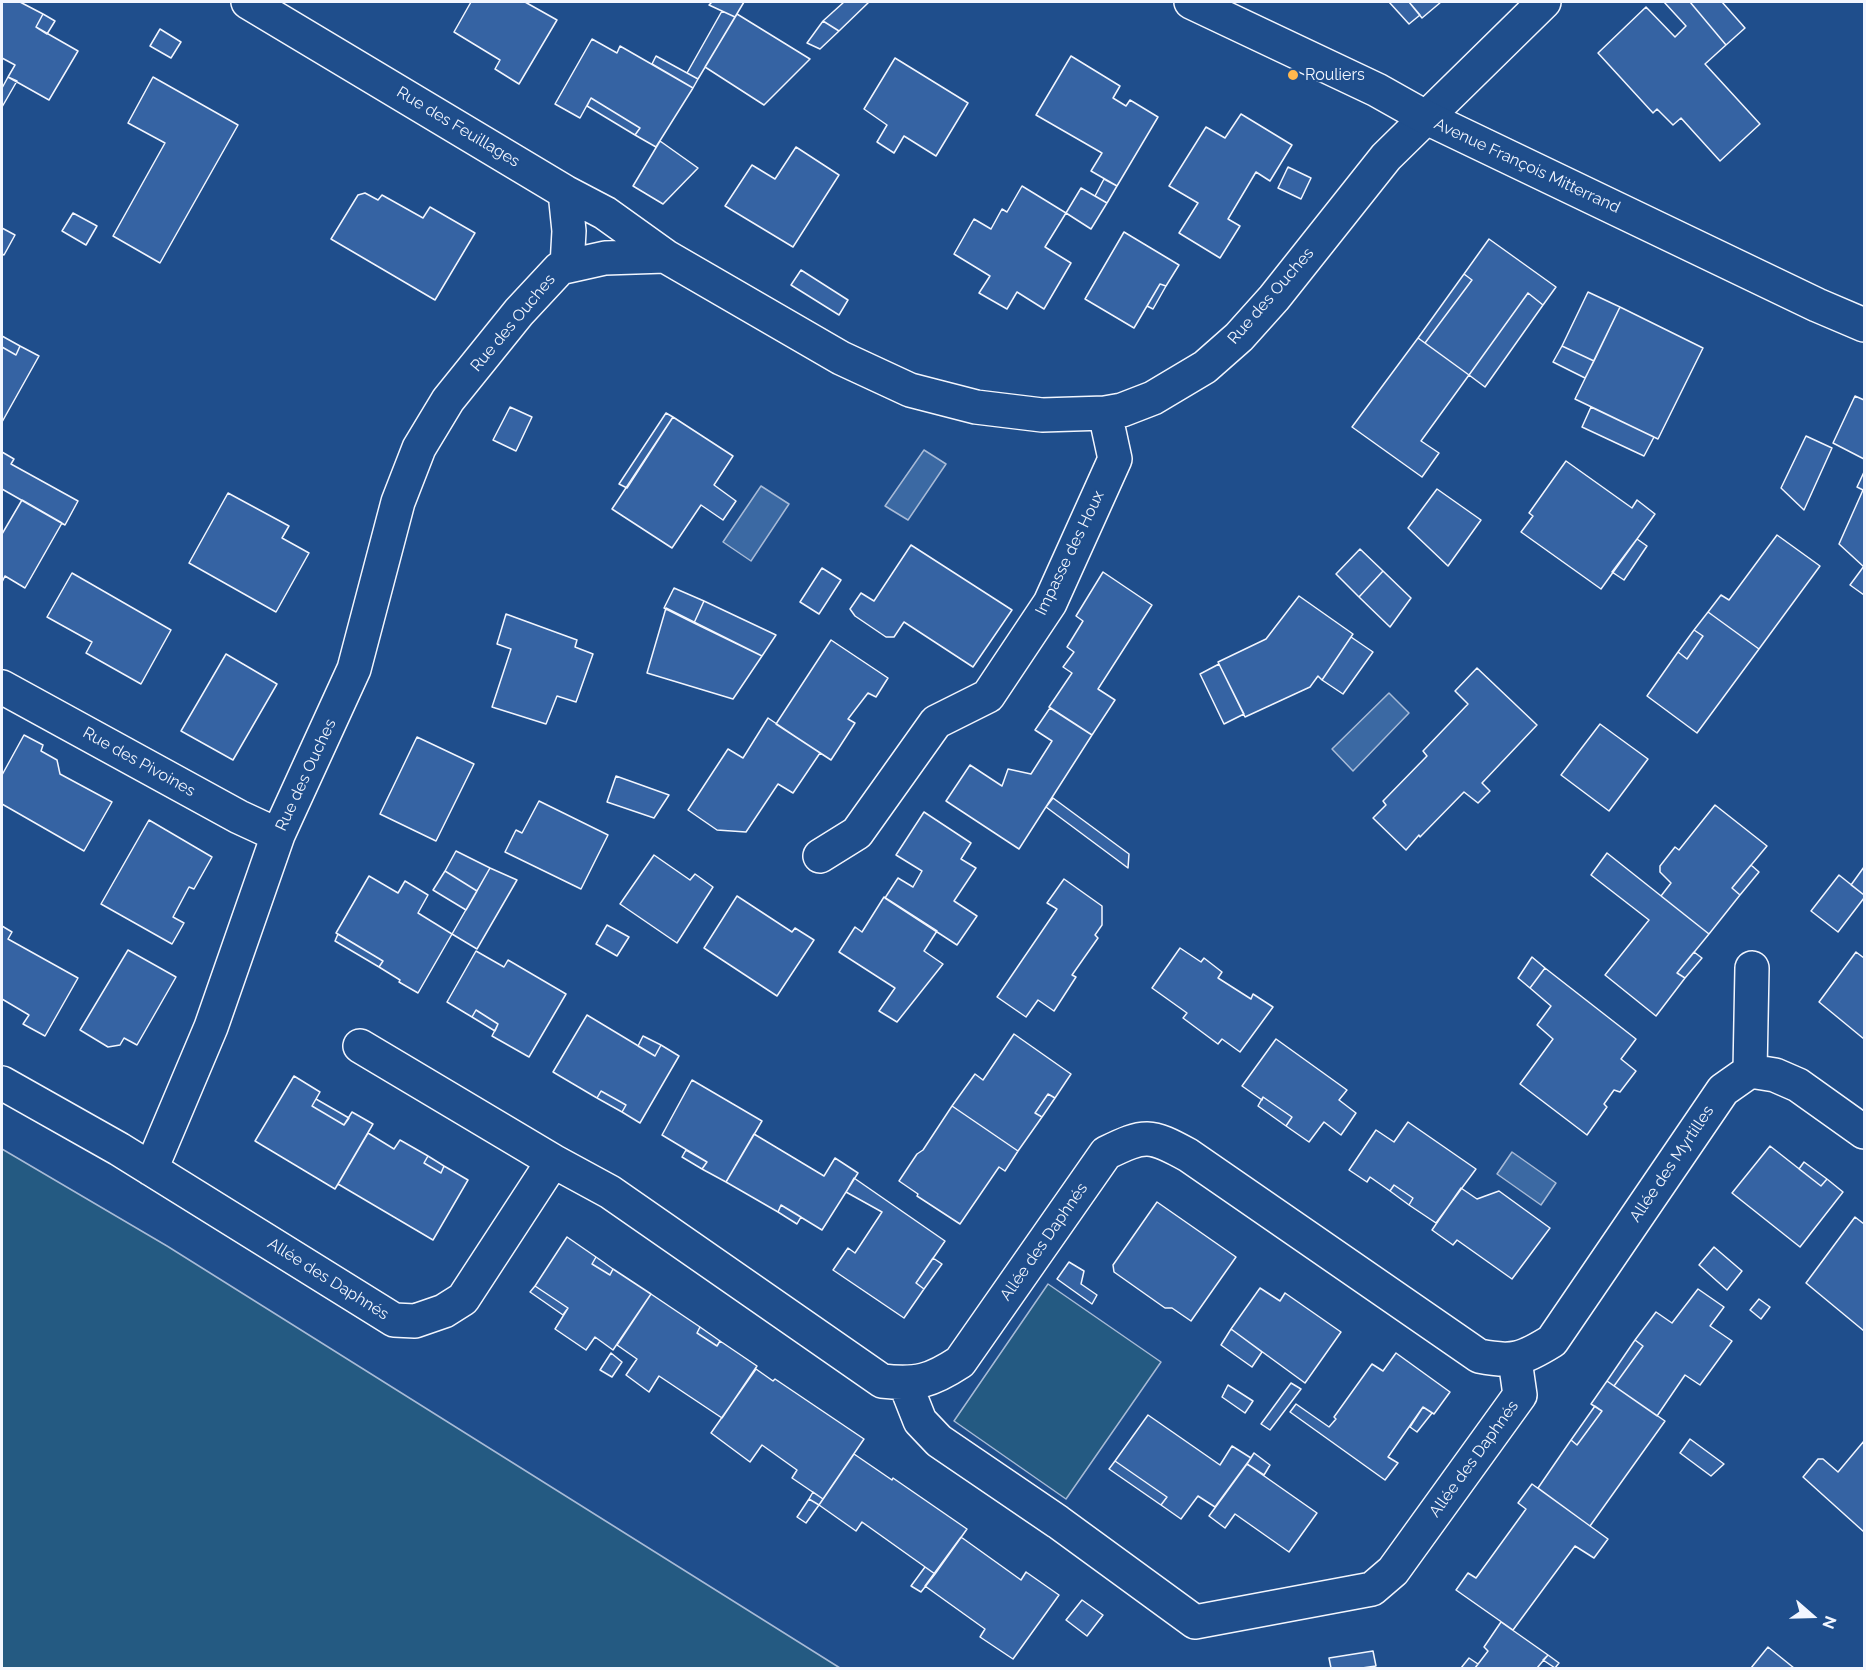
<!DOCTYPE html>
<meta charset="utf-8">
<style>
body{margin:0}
#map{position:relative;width:1866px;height:1670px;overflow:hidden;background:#1f4e8c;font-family:Raleway,sans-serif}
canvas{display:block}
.frame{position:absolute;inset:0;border:3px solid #f2f6ff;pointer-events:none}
.north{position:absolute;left:1782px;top:1586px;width:60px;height:60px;-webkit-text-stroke:4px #1f4e8c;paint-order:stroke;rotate:110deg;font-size:16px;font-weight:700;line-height:24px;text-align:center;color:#f2f6ff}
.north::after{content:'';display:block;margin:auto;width:21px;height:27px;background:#f2f6ff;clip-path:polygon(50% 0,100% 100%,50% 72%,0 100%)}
</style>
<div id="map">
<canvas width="1866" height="1670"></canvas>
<div class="frame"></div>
<div class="north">N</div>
</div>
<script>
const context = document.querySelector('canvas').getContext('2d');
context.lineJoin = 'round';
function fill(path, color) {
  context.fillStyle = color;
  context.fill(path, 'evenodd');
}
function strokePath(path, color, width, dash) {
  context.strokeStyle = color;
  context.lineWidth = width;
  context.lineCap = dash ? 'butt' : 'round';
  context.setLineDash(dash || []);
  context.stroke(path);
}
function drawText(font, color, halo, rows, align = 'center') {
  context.font = font + ' Raleway,sans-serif';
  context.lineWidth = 4.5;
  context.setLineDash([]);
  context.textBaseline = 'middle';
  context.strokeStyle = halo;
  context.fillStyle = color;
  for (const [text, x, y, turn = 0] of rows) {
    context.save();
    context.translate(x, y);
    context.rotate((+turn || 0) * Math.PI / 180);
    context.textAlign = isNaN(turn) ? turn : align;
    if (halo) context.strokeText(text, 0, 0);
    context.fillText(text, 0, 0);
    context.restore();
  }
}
const green = new Path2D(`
 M2,1149L167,1246L840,1668H2Z
 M1048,1284L1161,1362L1066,1499L954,1421Z`);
const water = new Path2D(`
 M924,450L946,464L908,520L885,506Z
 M761,486L789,504L751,561L723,542Z
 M1389,693L1409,713L1353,771L1332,749Z
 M1512,1152L1556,1183L1541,1205L1497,1174Z`);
const building = new Path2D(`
 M2,2H20L43,14L36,27L78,51L49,100L8,77L15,65L2,58Z
 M471,2H525L557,20L519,84L495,69L500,60L454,32Z
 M712,2H744L735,17L709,5Z
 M844,2H869L839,31L823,21Z
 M1389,2H1409L1420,15L1409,24Z
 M1409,2H1441L1422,18Z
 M1664,2H1690L1726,45L1705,64L1760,124L1720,161L1681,118L1673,125L1657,109L1653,113L1598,53L1646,7L1675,37L1686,26Z
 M1690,2H1722L1745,28L1726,45Z
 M722,11L735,17L698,79L687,73Z
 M43,14L55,21L47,34L36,27Z
 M737,14L810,59L764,105L705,67Z
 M823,21L839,31L820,49L807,43Z
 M160,29L181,42L171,58L150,46Z
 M592,39L617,53L620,46L693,88L656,147L635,135L640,128L591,98L580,118L555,104Z
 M656,56L698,79L693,88L652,64Z
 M1071,56L1120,86L1113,98L1126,106L1130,100L1158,117L1117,186L1091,171L1102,153L1036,115Z
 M895,58L968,103L936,156L904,136L894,153L877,142L887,125L864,109Z
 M8,77L17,81L2,107V88Z
 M153,77L238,125L160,263L113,236L165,143L128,123Z
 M591,98L640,128L635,135L587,106Z
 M1241,114L1292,145L1270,181L1256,172L1228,219L1240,226L1220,258L1179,233L1198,203L1169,186L1206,127L1225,138Z
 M660,141L698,168L663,204L633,186Z
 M796,147L839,175L793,247L725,206L752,165L775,179Z
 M1288,167L1311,178L1301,199L1278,188Z
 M1104,179L1117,186L1107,203L1095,196Z
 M1022,186L1066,213L1045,247L1071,263L1044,309L1017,292L1007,309L979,293L990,276L954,254L974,219L991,229L1002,209L1007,212Z
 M1081,188L1107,203L1091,229L1066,213Z
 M365,193L378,200L382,195L423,218L430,207L475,233L435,300L331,239L358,195Z
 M73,213L97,226L86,245L62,231Z
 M2,228L15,235L4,255L2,254Z
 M1124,232L1179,265L1166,286L1160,284L1134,328L1085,299Z
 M1489,239L1556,287L1543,305L1528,293L1469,375L1425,343L1472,280L1464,274Z
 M801,270L848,300L839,315L791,285Z
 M1464,274L1472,280L1425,343L1418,338Z
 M1160,284L1166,286L1153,309L1147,306Z
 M1588,292L1620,307L1594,361L1562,346Z
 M1528,293L1543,305L1485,387L1469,375Z
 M1620,307L1703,348L1658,439L1575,399Z
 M2,336L20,346L16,355L2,347Z
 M1418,338L1469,375L1421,441L1439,453L1422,477L1352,427Z
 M20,346L39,356L2,422V347L16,355Z
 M1562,346L1594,361L1585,378L1553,362Z
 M1855,396L1864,400V459L1833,443Z
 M510,407L532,417L516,451L493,440Z
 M1591,407L1654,437L1644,456L1582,427Z
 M666,413L673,417L627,488L619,484Z
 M673,417L733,456L714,485L736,501L723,520L701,505L672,548L612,509Z
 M1806,436L1832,448L1804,510L1781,488Z
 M2,452L14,459L11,464L78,501L65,525L2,489Z
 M1566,461L1632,508L1637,500L1655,514L1601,589L1521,532L1533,516L1529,513Z
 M1864,472V567L1839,544L1863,490L1857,487Z
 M1437,489L1481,520L1448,566L1408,528Z
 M228,493L289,526L282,538L309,553L276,612L189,563Z
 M22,500L62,523L25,588L5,576L2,582V534Z
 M1777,535L1820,566L1759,649L1708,612L1721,595L1729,600Z
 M1637,539L1647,546L1624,580L1612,572Z
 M911,545L1012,610L973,667L904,622L894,637H886L855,616L850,609L861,593L874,601Z
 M1360,549L1383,571L1359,597L1336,574Z
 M1864,566V595L1850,585Z
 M822,568L841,580L819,614L800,602Z
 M1383,571L1411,598L1390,627L1359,597Z
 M1103,572L1152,605L1098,689L1115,700L1092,735L1049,707L1072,673L1063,667L1074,652L1067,647L1083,621L1076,616Z
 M72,573L171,630L141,684L86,653L92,642L47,617Z
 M674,588L704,601L694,623L664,608Z
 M1299,596L1353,634L1322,680L1318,676L1310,687L1245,717L1218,662L1266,639Z
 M704,601L776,635L762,656L694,623Z
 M666,608L762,656L733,699L647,673Z
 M1708,612L1759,649L1697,733L1647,696L1678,652L1687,659L1703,636L1694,630Z
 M506,614L577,640L575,647L593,654L576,702L557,696L546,724L492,707L511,649L497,644Z
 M1694,630L1703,636L1687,659L1678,652Z
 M1351,637L1373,652L1343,694L1322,680Z
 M831,640L888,678L876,697L868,693L848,719L855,723L831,760L776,724Z
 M226,654L277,684L233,760L181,731Z
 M1219,664L1244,714L1224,724L1200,674Z
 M1477,668L1537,725L1482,783L1490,791L1478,803L1464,792L1420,837L1419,835L1406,850L1373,818L1386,805L1383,801L1427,756L1423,751L1468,704L1455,691Z
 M1050,708L1092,735L1019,849L946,801L970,765L1002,786L1008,769L1031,774L1052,741L1035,730Z
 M768,718L820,753L793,793L778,784L746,832L717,830L688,810L728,749L743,758Z
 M1600,724L1648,759L1609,811L1561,775Z
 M24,735L43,745L41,751L57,760L60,774L112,802L84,851L2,804V775Z
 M417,737L474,764L436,841L380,814Z
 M616,776L669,795L654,818L607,802Z
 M1053,798L1129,854L1128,868L1046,807Z
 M539,801L608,835L581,889L505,852L516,830L522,833Z
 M1715,805L1767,846L1732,888L1740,895L1709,934L1661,896L1671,883L1660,872V866L1675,847L1679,850Z
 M924,812L971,843L961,859L976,868L954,901L977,916L957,945L885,898L898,878L913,887L922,871L896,855Z
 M149,820L212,857L194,889L189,887L173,917L184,923L172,944L101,904Z
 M456,851L490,868L477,891L445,871Z
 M1607,853L1709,934L1677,973L1685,978L1656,1016L1605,975L1649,920L1591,875Z
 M654,855L690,880L695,874L713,887L677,943L620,904Z
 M1751,865L1759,872L1740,895L1732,888Z
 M1864,867V895L1851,885Z
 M490,868L517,880L477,949L452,934Z
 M445,871L477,891L466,910L433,890Z
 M1839,875L1864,895V898L1838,932L1811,911Z
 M369,876L398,893L405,881L428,895L418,913L452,934L418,993L399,982L400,980L379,967L383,961L336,933Z
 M1064,879L1102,906V925L1095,935L1098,938L1072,975L1076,977L1054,1011L1038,1000L1026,1017L997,997L1057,909L1047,903Z
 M737,896L792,932L795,928L814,940L777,996L704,948Z
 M884,897L937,931L924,951L943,964L897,1022L879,1011L895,988L839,952L855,927L862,932Z
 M607,925L629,937L617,956L596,944Z
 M2,926L12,932L8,939L78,978L45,1036L23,1024L29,1015L2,999Z
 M338,934L383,961L379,967L335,941Z
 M1180,948L1201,962L1204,958L1222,972L1218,978L1251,999L1253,994L1273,1007L1240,1052L1222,1039L1218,1044L1183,1018L1187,1013L1152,988Z
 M128,950L176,977L137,1045L124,1038L120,1045L108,1047L80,1030Z
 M476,951L504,967L508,960L566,994L529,1057L492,1036L498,1024L476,1010L472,1017L447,1002Z
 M1694,952L1702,958L1685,978L1677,973Z
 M1856,952L1864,958V1039L1819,1002Z
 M1532,957L1545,968L1530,988L1518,978Z
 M1545,968L1636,1039L1621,1059L1636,1071L1620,1092L1614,1090L1604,1104L1607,1107L1587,1135L1520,1084L1553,1039L1537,1025L1551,1006L1530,988Z
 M476,1010L498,1024L495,1031L472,1017Z
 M587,1015L655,1056L661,1045L679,1056L640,1123L622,1112L626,1105L601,1091L597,1098L553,1072Z
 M1014,1034L1071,1074L1055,1098L1048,1094L1035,1113L1042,1117L1018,1151L952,1106L975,1074L983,1080Z
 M643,1036L661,1045L655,1056L638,1046Z
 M1276,1039L1347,1090L1339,1100L1356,1113L1341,1135L1324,1122L1309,1142L1286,1126L1292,1117L1263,1097L1262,1100L1242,1086Z
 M294,1076L320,1092L312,1106L344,1125L352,1112L373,1124L335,1189L255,1141Z
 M692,1080L762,1121L726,1182L702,1169L707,1162L662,1135Z
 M601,1091L626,1105L622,1112L597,1098Z
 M1048,1094L1055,1098L1042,1117L1035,1113Z
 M1263,1097L1292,1117L1286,1126L1258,1106Z
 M316,1099L349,1118L344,1125L312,1106Z
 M952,1106L1018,1151L1005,1171L999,1167L960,1224L917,1196L918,1194L899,1181L917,1154L923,1150Z
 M1408,1122L1476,1169L1436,1223L1409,1205L1413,1198L1394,1185L1390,1191L1370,1177L1367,1182L1349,1170L1376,1130L1394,1142Z
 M368,1133L394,1149L400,1140L428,1156L424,1163L441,1173L444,1166L468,1180L433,1240L338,1184Z
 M754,1134L824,1176L835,1158L858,1173L822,1230L781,1205L778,1212L726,1182Z
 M1770,1146L1821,1186L1827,1179L1843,1192L1800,1247L1732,1193Z
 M686,1150L707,1162L702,1169L682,1157Z
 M428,1156L444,1166L441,1173L424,1163Z
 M1804,1162L1827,1179L1821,1186L1799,1169Z
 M854,1178L945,1241L916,1283L924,1289L904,1318L833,1270L848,1248L855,1253L882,1212L846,1192Z
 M1394,1185L1413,1198L1409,1205L1390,1191Z
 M1461,1188L1477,1199L1499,1191L1550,1228L1512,1279L1457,1240L1453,1245L1432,1230Z
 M1157,1202L1236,1257L1191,1321L1172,1308H1165L1114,1272L1113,1265Z
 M781,1205L801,1217L797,1224L778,1212Z
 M1855,1217L1864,1224V1331L1806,1283Z
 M567,1237L596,1257L592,1264L610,1275L613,1269L651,1294L613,1350L595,1337L586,1350L555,1329L568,1308L535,1286Z
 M1714,1247L1742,1271L1727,1290L1699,1265Z
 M596,1257L613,1269L610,1275L592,1264Z
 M933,1258L942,1264L924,1289L916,1283Z
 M1069,1262L1084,1271L1081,1284L1097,1295L1092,1304L1057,1279Z
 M535,1286L568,1308L563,1315L530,1292Z
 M1260,1288L1280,1301L1285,1293L1341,1332L1305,1383L1231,1329Z
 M1698,1289L1724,1307L1710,1326L1732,1341L1700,1385L1685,1375L1657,1416L1614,1386L1643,1346L1635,1340L1656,1312L1672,1323Z
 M651,1294L700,1327L697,1333L717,1346L720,1341L757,1366L722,1418L659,1376L649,1392L626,1375L637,1359L617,1345Z
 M1759,1299L1770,1307L1761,1319L1750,1310Z
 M700,1327L720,1341L717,1346L697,1333Z
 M1231,1329L1262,1352L1252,1367L1221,1345Z
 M1635,1340L1643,1346L1614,1386L1607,1381Z
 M611,1353L622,1362L612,1377L600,1370Z
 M1396,1353L1450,1392L1434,1414L1423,1407L1388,1457L1398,1463L1385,1480L1290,1412L1296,1404L1329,1427L1336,1419L1334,1417L1372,1364L1383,1371Z
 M756,1369L773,1381L775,1379L864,1439L823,1499L792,1478L797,1470L762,1445L750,1462L711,1433Z
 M1607,1381L1665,1421L1590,1526L1538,1488L1571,1440L1577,1445L1602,1411L1591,1404Z
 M1291,1383L1301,1389L1270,1430L1261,1424Z
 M1228,1385L1253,1401L1245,1413L1222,1397Z
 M1595,1406L1602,1411L1577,1445L1571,1440Z
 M1423,1407L1432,1413L1417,1432L1410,1427Z
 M1148,1415L1220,1465L1232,1446L1251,1458L1215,1507L1198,1496L1181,1519L1161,1505L1167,1497L1115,1461Z
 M1690,1439L1724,1464L1711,1476L1680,1453Z
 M1864,1441V1532L1803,1477L1818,1459H1823L1838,1472Z
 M1254,1453L1270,1465L1264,1475L1247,1464Z
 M854,1454L892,1480L893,1478L967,1529L935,1574L862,1522L856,1531L819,1505Z
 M1115,1461L1167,1497L1161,1505L1109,1469Z
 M1247,1464L1317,1513L1289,1552L1235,1514L1225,1528L1209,1516Z
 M1532,1484L1608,1539L1594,1558L1575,1546L1513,1630L1456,1590L1468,1573L1476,1578L1526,1509L1518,1503Z
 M813,1492L823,1499L819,1505L809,1499Z
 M809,1499L819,1505L806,1523L797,1517Z
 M961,1537L1021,1580L1026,1572L1059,1595L1013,1659L980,1637L985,1629L925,1586Z
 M925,1567L935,1574L921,1592L911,1586Z
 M1082,1600L1103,1615L1087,1636L1066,1620Z
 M1501,1622L1548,1655L1537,1668H1475L1488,1651L1484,1647Z
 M1768,1647L1794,1668H1751Z
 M1373,1651L1376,1666L1362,1668H1331L1329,1658Z
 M1548,1655L1559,1663L1555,1668L1543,1660Z
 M1469,1658L1478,1664L1475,1668H1461Z`);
const minor = new Path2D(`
 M248,2L565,192L605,213L665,256
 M565,192L569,231L567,266
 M2,687L239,817L278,835
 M820,856L857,833L936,722L988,696L1050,603L1115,459L1105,413
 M360,1046L553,1161
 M1750,1071L1752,968
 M2,1083L119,1149L394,1320L415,1321L444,1311L463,1299L553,1161L610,1192L882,1381C917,1385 931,1381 960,1362L1106,1153C1145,1134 1150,1134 1188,1155L1479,1356C1513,1363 1523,1359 1552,1341L1723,1090L1750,1071L1775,1075L1798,1085L1864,1132
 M151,1169L211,1027L278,835L354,669L398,502L419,448L448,400L519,312L560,268L605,258L665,256L841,358L910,390L976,407L1042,415L1105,413L1122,410L1153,398L1205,367L1239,337L1274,298L1386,157L1544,2
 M905,1383L920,1421L939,1441L1058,1522L1195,1622L1372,1589L1393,1571L1520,1395L1515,1360`);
const secondary = new Path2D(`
 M1191,2L1377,90L1425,117L1817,305L1864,325`);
const markers = [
 [1293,75,6,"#ffb74d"]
];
const poiNames = [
 ["Rouliers",1305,75]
];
const streetNames = [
 ["Rue des Feuillages",458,127,31],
 ["Avenue François Mitterrand",1527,166,25],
 ["Rue des Ouches",1271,296,-49],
 ["Rue des Ouches",513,323,-50],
 ["Impasse des Houx",1070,553,-64],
 ["Rue des Pivoines",139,762,29],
 ["Rue des Ouches",306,775,-65],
 ["Allée des Myrtilles",1672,1164,-56],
 ["Allée des Daphnés",1044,1242,-55],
 ["Allée des Daphnés",328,1279,32],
 ["Allée des Daphnés",1474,1459,-54]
];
fill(green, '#245a82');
strokePath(green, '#a8bbd7', 1.5);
fill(water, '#3b69a3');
strokePath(water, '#a8bbd7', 1.5);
fill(building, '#3563a3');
strokePath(building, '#f2f6ff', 1.5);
strokePath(minor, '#f2f6ff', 36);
strokePath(secondary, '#f2f6ff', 36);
strokePath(minor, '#1f4e8c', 33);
strokePath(secondary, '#1f4e8c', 33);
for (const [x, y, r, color] of markers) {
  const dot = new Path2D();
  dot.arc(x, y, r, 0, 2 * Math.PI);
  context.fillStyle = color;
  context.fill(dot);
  strokePath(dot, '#1f4e8c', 2);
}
drawText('16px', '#f2f6ff', '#1f4e8c', poiNames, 'left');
drawText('16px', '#f2f6ff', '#1f4e8c', streetNames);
</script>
